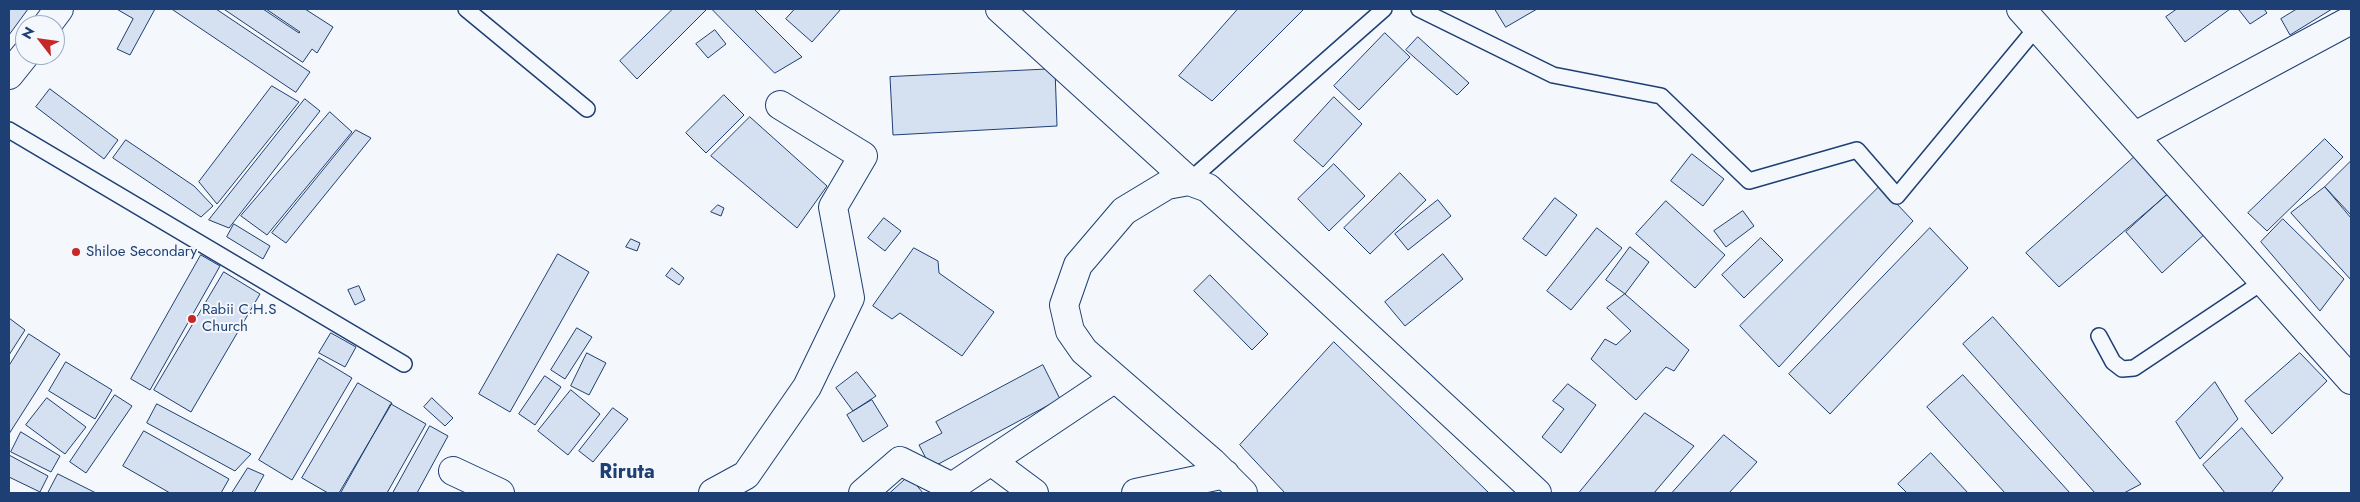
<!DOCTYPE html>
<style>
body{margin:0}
#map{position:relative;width:2360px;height:502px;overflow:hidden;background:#f4f7fb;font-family:Jost,sans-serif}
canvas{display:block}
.frame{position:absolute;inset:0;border:10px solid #1d3f73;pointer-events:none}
.north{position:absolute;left:15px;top:15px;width:50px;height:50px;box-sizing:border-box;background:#f4f7fb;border:1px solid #9eadc5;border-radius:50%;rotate:300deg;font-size:14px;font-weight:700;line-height:20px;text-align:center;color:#1d3f73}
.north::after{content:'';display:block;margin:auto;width:18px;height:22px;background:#c62828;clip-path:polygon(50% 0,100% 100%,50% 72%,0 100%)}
</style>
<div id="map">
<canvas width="2360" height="502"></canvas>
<div class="frame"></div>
<div class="north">N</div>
</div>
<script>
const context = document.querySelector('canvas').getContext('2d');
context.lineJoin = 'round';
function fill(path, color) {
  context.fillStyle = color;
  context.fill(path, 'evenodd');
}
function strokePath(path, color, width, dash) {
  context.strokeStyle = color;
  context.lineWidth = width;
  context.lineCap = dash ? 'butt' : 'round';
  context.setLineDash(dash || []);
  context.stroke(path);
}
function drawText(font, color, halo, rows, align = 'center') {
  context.font = font + ' Jost,sans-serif';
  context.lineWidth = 4;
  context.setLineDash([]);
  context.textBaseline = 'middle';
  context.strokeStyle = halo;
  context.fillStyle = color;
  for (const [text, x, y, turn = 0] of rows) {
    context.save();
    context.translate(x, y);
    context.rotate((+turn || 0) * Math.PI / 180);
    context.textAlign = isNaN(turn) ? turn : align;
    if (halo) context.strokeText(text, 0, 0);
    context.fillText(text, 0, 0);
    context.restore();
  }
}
const building = new Path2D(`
 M9,9H28L9,35Z
 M117,9H155L130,55L117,49L133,19Z
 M172,9H216L310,72L296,92Z
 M224,9H263L299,33L300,32L266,9H305L333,27L317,53L312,49L303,62Z
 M673,9H707L637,79L620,61Z
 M712,9H754L802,57L775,73Z
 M795,9H841L812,42L786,19Z
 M1238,9H1304L1212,101L1179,76Z
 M1495,9H1537L1506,27Z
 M2177,9H2230L2185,42L2166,17Z
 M2241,9H2264L2267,13L2250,24L2239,10Z
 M2297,9H2332L2290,35L2281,19Z
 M715,30L726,44L708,58L696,44Z
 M1385,33L1410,57L1359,110L1334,86Z
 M1418,37L1469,83L1457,95L1406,50Z
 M1055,69L1057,126L893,135L890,77Z
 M272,86L299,102L217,204L199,182Z
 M50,89L118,140L104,159L36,107Z
 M724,95L744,115L706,153L686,133Z
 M1334,97L1362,124L1323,167L1294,141Z
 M305,99L320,111L229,228L209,220Z
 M330,112L352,132L267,235L241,216Z
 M750,117L827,186L797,228L711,156Z
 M356,130L371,138L286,243L272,233Z
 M2325,139L2343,157L2267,231L2248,213Z
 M126,140L194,186L213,206L201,217L113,158Z
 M2140,152L2170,192L2059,287L2026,253Z
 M1692,154L1724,179L1703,206L1671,181Z
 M2351,161V215L2325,187Z
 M1334,164L1365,196L1329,231L1298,199Z
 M1400,173L1426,200L1370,254L1344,228Z
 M1880,186L1913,221L1779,367L1740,326Z
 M2325,187L2351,218V280L2291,213Z
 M2170,192L2207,232L2162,273L2126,232Z
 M1555,198L1577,215L1546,256L1523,239Z
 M1438,200L1451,216L1408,250L1395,234Z
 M1666,201L1725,255L1695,288L1636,234Z
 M718,205L724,208L721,216L711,212Z
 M1743,211L1754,226L1726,247L1714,231Z
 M884,218L901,231L885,251L868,238Z
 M2283,219L2344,279L2320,311L2261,242Z
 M234,224L270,246L263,259L227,237Z
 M1597,228L1622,248L1571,310L1547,291Z
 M1930,228L1968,268L1830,414L1789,374Z
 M1761,238L1783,260L1744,298L1722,275Z
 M631,239L640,243L637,251L626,247Z
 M1630,247L1649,262L1625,294L1606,280Z
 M914,248L938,261L939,273L994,312L962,356L900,313L892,319L873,306Z
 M558,254L589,272L510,412L479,394Z
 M1443,254L1463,279L1405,326L1385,302Z
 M201,255L220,266L150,390L131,379Z
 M672,268L684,278L679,285L666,276Z
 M224,272L260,294L191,412L154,390Z
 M1210,275L1268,334L1252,350L1194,291Z
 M359,286L365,300L355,305L348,290Z
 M1625,294L1689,350L1674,371L1666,367L1636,400L1591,359L1605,339L1616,345L1631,331L1607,308Z
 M1993,317L2141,484L2124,493H2095L1963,344Z
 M9,318L25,330L9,355Z
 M577,328L592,337L565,379L551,370Z
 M331,333L356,347L345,367L319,353Z
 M29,334L60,354L9,434V366Z
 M1334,342L1489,493H1285L1240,445Z
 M587,353L606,363L589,395L571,386Z
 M2300,353L2327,381L2272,434L2245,401Z
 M319,358L352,378L292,480L259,460Z
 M66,362L112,390L95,419L49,391Z
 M1043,365L1060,399L931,468L919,445L942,433L936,422Z
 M857,372L876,396L853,411L836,388Z
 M1963,375L2070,493H2005L1927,407Z
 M545,376L561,387L535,425L519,414Z
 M2215,382L2238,419L2200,459L2176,422Z
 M358,383L392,403L339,493H328L302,478Z
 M1568,384L1596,405L1561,453L1542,437L1564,409L1553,401Z
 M571,390L600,414L568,455L538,431Z
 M115,395L132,406L86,473L70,462Z
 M47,398L86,427L65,454L26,425Z
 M432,398L453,418L445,426L424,407Z
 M872,400L888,426L863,442L847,415Z
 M157,404L251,454L235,471L147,423Z
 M391,404L426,424L387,493H341Z
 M613,408L628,419L593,462L579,451Z
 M1645,413L1694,446L1654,493H1579Z
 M430,426L448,436L417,493H393Z
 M2242,428L2283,478L2271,493H2225L2203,465Z
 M144,431L229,479L221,493H170L123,466Z
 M21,432L60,456L51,472L11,452Z
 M1724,435L1757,462L1729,493H1672Z
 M1931,453L1968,493H1907L1898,484Z
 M9,455L48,476L40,492L9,477Z
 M248,468L264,475L254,493H232Z
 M58,474L96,493H48Z
 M909,476L923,493H890Z`);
const lane = new Path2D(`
 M466,9L587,109
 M1419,9L1553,75L1661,96L1749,181L1857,150L1897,196L2037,27
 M9,130L404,364
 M1189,181L1384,9
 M2099,336L2113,362L2122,369L2134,368L2264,281`);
const street = new Path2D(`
 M1000,9L1189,181
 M2021,9L2351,380
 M47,25L59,9
 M9,75L25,55
 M2135,136L2351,20
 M991,461L1034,493
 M453,471L500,493
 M713,493L746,475L807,387L850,298L833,207L863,156L780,105
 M863,493L900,461L952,487L1115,378
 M1136,493L1225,474
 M1243,493L1212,462L1084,351L1070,331L1064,305L1078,265L1124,211L1167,185L1189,181L1208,188L1537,493`);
const markers = [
 [76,252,5,"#c62828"],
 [192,319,5,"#c62828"]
];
const poiNames = [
 ["Shiloe Secondary",86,252],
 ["Rabii C.H.S",202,310],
 ["Church",202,327]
];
const districtNames = [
 ["Riruta",627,473]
];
fill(building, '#d5e0f0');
strokePath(building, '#1d3f73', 1);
strokePath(lane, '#1d3f73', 18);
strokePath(street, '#1d3f73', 30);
strokePath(lane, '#f4f7fb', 15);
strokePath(street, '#f4f7fb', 28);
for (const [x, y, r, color] of markers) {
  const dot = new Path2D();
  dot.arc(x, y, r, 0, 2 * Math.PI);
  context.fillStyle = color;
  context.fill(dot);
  strokePath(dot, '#f4f7fb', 2);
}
drawText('15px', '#1d3f73', '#f4f7fb', poiNames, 'left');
drawText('bold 20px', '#1d3f73', '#f4f7fb', districtNames);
</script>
